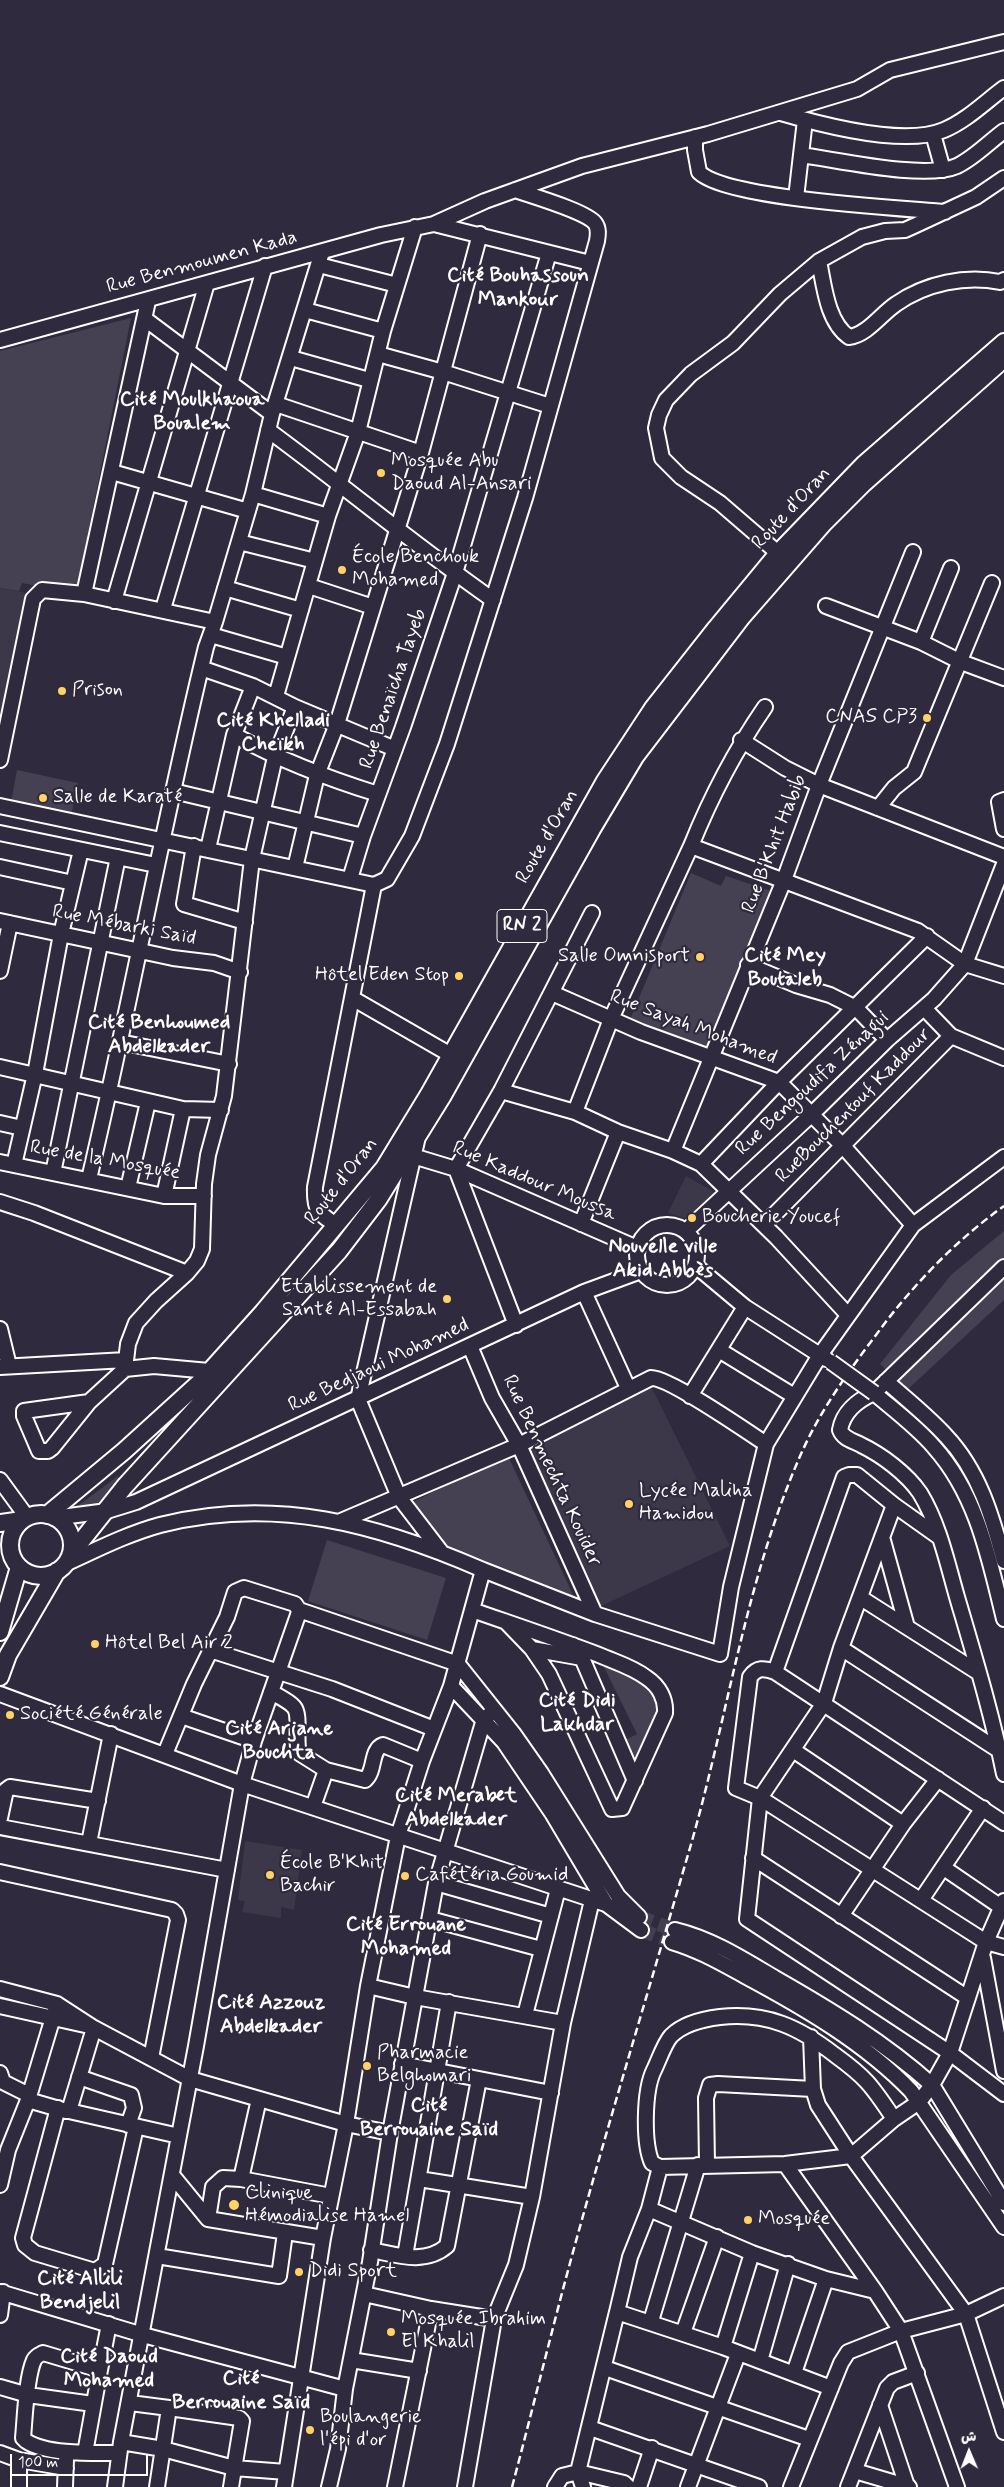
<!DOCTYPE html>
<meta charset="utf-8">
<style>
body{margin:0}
#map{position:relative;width:1004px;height:2487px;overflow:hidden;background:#2f2a3d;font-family:Mynerve,"Playpen Sans Arabic",sans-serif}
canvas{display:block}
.north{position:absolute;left:944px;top:2427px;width:50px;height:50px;-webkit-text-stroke:4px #2f2a3d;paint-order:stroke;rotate:359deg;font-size:14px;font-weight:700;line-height:20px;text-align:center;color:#fff}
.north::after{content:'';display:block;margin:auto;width:18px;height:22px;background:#fff;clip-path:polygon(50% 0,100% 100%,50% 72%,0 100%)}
.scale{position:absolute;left:10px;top:2454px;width:138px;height:22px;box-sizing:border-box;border:2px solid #fff;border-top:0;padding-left:6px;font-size:15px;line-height:18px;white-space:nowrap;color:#fff;-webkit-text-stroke:4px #2f2a3d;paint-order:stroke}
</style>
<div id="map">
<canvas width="1004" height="2487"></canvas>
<div class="north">ش</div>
<div class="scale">100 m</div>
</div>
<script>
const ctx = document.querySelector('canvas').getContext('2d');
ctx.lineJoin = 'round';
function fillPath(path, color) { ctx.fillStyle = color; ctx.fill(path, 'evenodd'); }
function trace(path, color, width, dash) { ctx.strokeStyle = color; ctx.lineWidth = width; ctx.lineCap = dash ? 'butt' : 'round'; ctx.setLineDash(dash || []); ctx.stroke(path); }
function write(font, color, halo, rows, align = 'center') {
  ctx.font = font + ' Mynerve,sans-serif'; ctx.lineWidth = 4.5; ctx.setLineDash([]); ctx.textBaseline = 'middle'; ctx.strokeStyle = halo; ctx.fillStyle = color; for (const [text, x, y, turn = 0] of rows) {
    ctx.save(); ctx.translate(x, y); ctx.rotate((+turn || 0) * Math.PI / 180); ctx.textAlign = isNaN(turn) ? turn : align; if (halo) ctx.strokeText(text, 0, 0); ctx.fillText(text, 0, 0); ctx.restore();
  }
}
const built = new Path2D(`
 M 0,588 L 27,593 L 0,730 Z
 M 686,1176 L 716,1193 L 694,1221 L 668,1213 Z
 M 651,1386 L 730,1546 L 601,1606 L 528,1461 L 528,1450 L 532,1442 Z
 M 245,1841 L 302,1850 L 294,1910 L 281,1907 L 281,1918 L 242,1912 L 245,1901 L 238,1900 Z`);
const green = new Path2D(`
 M 131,318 L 76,593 L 22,583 L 19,591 L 0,588 L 0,351 Z
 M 17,770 L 78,783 L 69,825 L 9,813 Z
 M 691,873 L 721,886 L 726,876 L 771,891 L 706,1053 L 629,1022 Z
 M 1004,1231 L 1004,1300 L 907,1390 L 880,1364 L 951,1275 Z
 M 508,1456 L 575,1599 L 444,1549 L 413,1502 Z
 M 118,1476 L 123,1484 L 102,1507 L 75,1508 Z
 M 93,1518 L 73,1540 L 66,1526 L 59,1520 Z
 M 327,1540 L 446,1578 L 427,1640 L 308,1601 Z
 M 603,1665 C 627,1671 648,1685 660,1708 L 637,1777 L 622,1742 L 637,1734 Z`);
const minorTunnel = new Path2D(`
 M 639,1917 L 675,1930
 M 641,1930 L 672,1942`);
const minor = new Path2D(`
 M 781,113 C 822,125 904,147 944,130 C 966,121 985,102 1004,88
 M 933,134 L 943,170
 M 695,137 L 695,150 L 699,172 C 725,199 900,208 945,212
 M 801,155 C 839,160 925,180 957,166 C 974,158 989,142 1004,131
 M 796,198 L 805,120
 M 434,224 L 590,263
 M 819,261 C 824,285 827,322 849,337 C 867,335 881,314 896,304 C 926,283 966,275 1000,282 L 1004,280
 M 319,265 L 397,285
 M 305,310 L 383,331
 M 145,319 L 272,414
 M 0,340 L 381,235 L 434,224 L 485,201 L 582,166 L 708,134 L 857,89 L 890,70 L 1004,42
 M 378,354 L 443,372 L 550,406
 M 291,358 L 369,380
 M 276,404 L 421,453
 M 268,430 C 344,486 416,546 493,600
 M 112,472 L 248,511
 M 253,494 L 328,516
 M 239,542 L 315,561
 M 778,553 L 720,503 L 681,477 L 662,458 L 656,428 L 659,415 L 666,400 L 691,374 L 733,343 L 780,294 L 819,261 L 862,237 L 885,231 L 905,230 L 916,225 L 976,197 L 1004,178
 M 309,586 L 373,607
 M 225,588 L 301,610
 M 84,594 L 148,301
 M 114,601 L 207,283
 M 826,606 L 921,642 L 961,662 L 1004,678
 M 163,609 L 265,266
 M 215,622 L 253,494 L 272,414 L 322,252
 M 211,635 L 287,657
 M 921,642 L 951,568
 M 201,668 L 253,686 L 295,707 L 395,749
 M 276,696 L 328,516 L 358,432 L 383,331 L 415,227
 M 765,707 C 734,752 712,794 691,846 L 918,931 L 965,964 L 1004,976
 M 234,735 C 282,761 326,778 378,794
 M 741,740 L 785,768 L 819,785 L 1004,857
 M 0,760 L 33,599 L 42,590 L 84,594 L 215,622 L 206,647 C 163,823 131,1002 89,1179
 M 173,791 L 363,836
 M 1004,800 L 999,802 L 1004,829
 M 0,806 L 374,885 L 387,879 L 412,836 L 447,744 L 525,498 L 597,241 C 598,235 599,228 595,223 C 585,211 532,196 515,190
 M 878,808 L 894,788 L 914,772 L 992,583
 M 0,833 L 156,865
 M 194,846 L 184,904 L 245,922
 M 208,849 L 234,735 L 253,686
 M 0,867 L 73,883
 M 295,868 L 317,775 L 337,724 L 421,453 L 480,234
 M 350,879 L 363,836 L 403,727 L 455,573 L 549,253
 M 0,921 L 173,958 L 214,963 L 240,972
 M 748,965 L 796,985 L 830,995 L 856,1008 L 887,1040
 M 0,971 L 10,923
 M 552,993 L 641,1032 L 779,1082 L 843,1146 L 913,1225
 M 352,998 L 451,1055
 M 924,1008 L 951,1036 L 1004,1058
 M 120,1042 L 229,1064
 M 0,1067 L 183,1109 L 221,1110
 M 501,1091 L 575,1112 L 618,1132 L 673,1151 L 701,1164 L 776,1237 L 848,1315
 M 575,1112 L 611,1019 L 691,846
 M 0,1123 L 22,1128
 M 417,1141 L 358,1399 L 399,1497 L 442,1553
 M 673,1151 L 784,880 L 819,785 L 913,552
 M 413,1156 L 456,1169 L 637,1248
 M 0,1162 L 164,1196 L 204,1196
 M 701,1164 L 779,1082 L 927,936
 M 14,1165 L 35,1074 L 61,934 L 81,850
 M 53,1173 L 118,857
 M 128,1188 L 148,1102
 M 164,1196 L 183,1109
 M 0,1202 L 34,1213 L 187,1273
 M 581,1224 L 618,1132
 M637 1255a30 30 0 1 1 60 0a30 30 0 1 1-60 0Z
 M 336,1225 C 318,1213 314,1210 315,1187 L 374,885
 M 764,1225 L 951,1036
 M 686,1231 L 812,1114 L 887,1040 L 934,999 L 965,964 L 1004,864
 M 696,1266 L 745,1307 L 826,1359
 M 1004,1267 L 874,1393 C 858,1400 843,1412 840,1430 C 843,1439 854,1441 861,1445 C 882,1455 907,1474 920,1493 C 939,1524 947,1562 957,1597 C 974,1655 992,1714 1004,1774
 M 584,1292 L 628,1388
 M 516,1325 L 456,1169 L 501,1091 L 592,913
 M 0,1329 L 9,1366
 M 470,1346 L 492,1398 L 519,1445 L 595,1614
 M 719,1350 L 794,1396
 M 0,1367 L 126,1360
 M 209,1371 L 154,1366 L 125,1369 L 128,1344 L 136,1323 L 156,1301 L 187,1273 L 197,1261 L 202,1249 L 204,1184 L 208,1155 L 224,1096 L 252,859 L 275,757 L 295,707
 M 886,1381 C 906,1399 928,1416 946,1436 C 979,1471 992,1516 1004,1561
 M 874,1393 C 894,1410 917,1427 934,1447 C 977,1495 989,1558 1004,1619
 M 690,1396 L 745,1307
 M 89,1402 L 52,1448 L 48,1451 L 39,1451 L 24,1416 L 24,1411 Z
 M 89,1402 L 125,1369
 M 0,1480 L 27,1517
 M 894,1505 L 841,1648 L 824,1703 L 760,1798 L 747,1919 L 950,2053 L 1004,2094
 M 54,1518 L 107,1511 L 136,1502 L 584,1292 L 641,1271
 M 341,1521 L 519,1445 L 651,1378 C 668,1377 748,1432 766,1444
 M 882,1537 L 907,1627
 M 65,1564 C 96,1550 127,1534 160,1525 C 275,1496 377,1524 483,1570 L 451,1686 L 422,1761 L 398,1836 L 368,1986 L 346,2124 L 323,2238 L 284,2487
 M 483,1570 L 595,1614 L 720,1654 L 731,1587 L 766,1444 L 820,1355 L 913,1225 L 1004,1157
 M 861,1598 L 979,1673
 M 299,1610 L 458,1664 L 513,1733 L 541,1773 L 618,1896 L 639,1917
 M 472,1610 C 515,1625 557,1639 599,1655 C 615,1662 633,1667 647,1678 C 659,1686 666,1699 665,1713 L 622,1808 L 612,1809 L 549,1674 L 532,1649 L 506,1622
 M 573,1645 L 582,1658 L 635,1781
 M 841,1648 L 1000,1751
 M 532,1649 L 582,1658
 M 210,1650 L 332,1689 L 434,1729
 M 775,1672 L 844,1477 L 849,1475 L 857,1475 L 894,1505 L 939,1537
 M 451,1686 L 504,1742 L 552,1813 L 606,1904 L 641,1930
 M 271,1692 C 278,1696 289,1701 294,1707 C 301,1715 295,1741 299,1753 L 326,1770 L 365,1780 C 376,1771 370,1750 383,1745 L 422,1761
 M 0,1694 L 242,1784 L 606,1904
 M 181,1716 L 254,1741
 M 793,1750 L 903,1824
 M 313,1807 L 326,1770
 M 0,1818 L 6,1790 L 10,1787 L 98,1801
 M 1004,1823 L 775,1672 C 764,1668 757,1667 750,1677 L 736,1788 L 760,1798 L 986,1942 L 1004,1947
 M 0,1827 L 227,1870
 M 89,1843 L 111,1734
 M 753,1858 L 968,1998
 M 944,1868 L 1001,1907
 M 0,1872 L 172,1910 L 176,1914 L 178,1920 L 151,2058
 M 436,1883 L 551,1916
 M 921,1900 L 983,1808
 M 1004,1901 L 986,1942 L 950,2053 L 932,2085 L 919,2102 L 894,2119 L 851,2156 L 966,2314 L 1004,2432
 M 841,1916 L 903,1824 L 938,1779
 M 430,1919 L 541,1949
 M 675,1930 C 712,1939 743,1959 775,1978 C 831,2010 884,2042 932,2085 L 1004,2203
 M 672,1942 C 699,1950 721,1963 745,1976 C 803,2007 865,2043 911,2091 L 1004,2227
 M 983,1958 L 1004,2071
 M 368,1986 L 415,1997 L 563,2023
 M 0,1989 L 57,2004 L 94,2028 L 190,2079 L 346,2124 L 390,2133
 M 57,2004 L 28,2100 L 66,2111
 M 0,2006 L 85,2025
 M 525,2015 L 558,1889
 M 94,2028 L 69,2111 L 179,2136
 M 811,2037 L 813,2089
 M 402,2064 L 551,2093
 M 0,2073 L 3,2082 L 29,2095
 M 79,2077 L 131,2095 L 134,2108 L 128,2125
 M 259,2099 L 241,2179 L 331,2196
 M 58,2108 L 23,2238 L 25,2245 L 35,2253 L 95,2271 L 105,2264 L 136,2127
 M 785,2164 L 875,2291 L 901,2331 L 957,2487
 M 707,2165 L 706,2098 L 710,2085 L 718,2084 L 813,2089 L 818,2105 L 851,2156 L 785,2164 L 660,2167 L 652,2163 C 643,2143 644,2090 654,2070 C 659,2060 664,2044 671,2036 C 684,2023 703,2019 720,2017 C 767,2012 799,2027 835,2055 C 846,2063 858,2072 867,2082 C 877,2093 886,2107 894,2119
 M 172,2175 L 208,2219 L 323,2238
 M 419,2179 L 532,2197
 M 0,2185 L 8,2150 L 28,2100
 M 649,2209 L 752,2253 L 826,2279 L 875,2291
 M 208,2219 L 213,2187 L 223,2178 L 241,2179
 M 371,2250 C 397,2255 425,2265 447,2246 L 479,2079
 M 157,2256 L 279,2276 L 285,2233
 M 405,2256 L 449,2002
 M 0,2292 L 143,2335 L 345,2389
 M 364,2294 L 431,2309 L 494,2319
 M 617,2312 L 630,2257 L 649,2209 L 660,2167
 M 0,2315 L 3,2292
 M 651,2321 L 698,2165
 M 683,2333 L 717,2237
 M 723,2347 L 752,2253
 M 351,2360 L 419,2371
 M 760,2361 L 788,2264
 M 605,2368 L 809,2439
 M 100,2370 L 109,2324
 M 794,2373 L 826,2279
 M 0,2387 L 28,2395 L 93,2404
 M 130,2403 L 169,2408
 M 880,2405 L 907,2486
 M 590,2428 L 759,2487
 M 121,2442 L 163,2449 L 234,2468 L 286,2472
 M 0,2453 L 19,2460 L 66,2468
 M 85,2453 L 100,2370 L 43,2353 C 39,2355 36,2356 34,2360 C 26,2378 25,2417 23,2438 L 26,2441 C 47,2455 94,2453 119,2453
 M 855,2471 L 909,2487
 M 19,2487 L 19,2460
 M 65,2487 L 66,2460
 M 115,2487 L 121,2442 L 196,2046 L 242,1784 L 254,1741 L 298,1615 L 299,1610 L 295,1604 L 244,1588 L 235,1592 L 227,1617 L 194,1684 L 165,1754
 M 157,2487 L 169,2408 L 239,2418 L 242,2421 L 231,2487
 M 329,2487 L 338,2449 L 345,2389 L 370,2262 L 390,2133 L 436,1883 L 484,1719 L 494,1711
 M 395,2487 L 431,2309
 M 465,2487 L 494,2319 L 516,2265 L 532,2197 L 563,2023 L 592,1900
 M 555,2487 L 562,2476 L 578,2472 L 624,2483 L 628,2487
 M 583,2487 L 578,2472 L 617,2312 L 723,2347 L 831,2388
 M 639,2487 L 652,2448
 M 688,2487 L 738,2354
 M 791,2487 L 841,2363 L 848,2352 L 901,2331 L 966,2314 L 1004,2296
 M 848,2487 L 887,2388 L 893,2382 L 917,2373`);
const major = new Path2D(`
 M10 1545a31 31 0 1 1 62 0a31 31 0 1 1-62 0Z
 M 47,1515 L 124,1451 L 200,1382 L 263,1312 L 384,1168 L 429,1094 L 605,781 L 653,708 L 716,628 L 778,553 L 864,464 L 1004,342
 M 0,1523 L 22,1520
 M 71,1554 L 125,1486 L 339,1251 L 378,1200 L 442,1097 L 592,829 L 635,757 L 742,617 L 824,523 L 863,484 L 1004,359
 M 0,1632 L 19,1567
 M 0,1677 L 8,1655 L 57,1571`);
const rail = new Path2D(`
 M 512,2487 C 532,2412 550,2337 570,2263 C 607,2127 648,1993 687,1858 C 727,1724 744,1583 801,1454 C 820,1411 848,1372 876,1335 C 911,1287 955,1241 1004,1206`);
const minorBridge = new Path2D(`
 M 831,1362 L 874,1393`);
const markers = [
 [381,473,5,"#ffd166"],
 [342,570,5,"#ffd166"],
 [62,691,5,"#ffd166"],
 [927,718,5,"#ffd166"],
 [43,798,5,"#ffd166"],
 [700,957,5,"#ffd166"],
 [459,976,5,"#ffd166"],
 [692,1218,5,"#ffd166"],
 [447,1299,5,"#ffd166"],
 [629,1504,5,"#ffd166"],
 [95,1644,5,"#ffd166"],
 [10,1715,5,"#ffd166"],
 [270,1875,5,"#ffd166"],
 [405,1876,5,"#ffd166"],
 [367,2066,5,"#ffd166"],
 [234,2205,6,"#ffd166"],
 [748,2220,5,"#ffd166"],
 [299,2272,5,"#ffd166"],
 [391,2332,5,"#ffd166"],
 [310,2430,5,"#ffd166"]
];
const shields = [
 [522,926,50]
];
const shieldNames = [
 ["RN 2",522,926]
];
const streetNames = [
 ["Rue Benmoumen Kada",202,263,-15],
 ["Route d'Oran",792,509,-47],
 ["Rue Benaïcha Tayeb",394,689,-71],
 ["Route d'Oran",548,837,-60],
 ["Rue B'Khit Habib",775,844,-69],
 ["Rue Mébarki Saïd",124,926,11],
 ["Rue Sayah Mohamed",693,1028,21],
 ["Rue Bengoudifa Zénagui",813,1084,-43],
 ["RueBouchentouf Kaddour",854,1106,-45],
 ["Rue de la Mosquée",105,1161,10],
 ["Route d'Oran",342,1182,-52],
 ["Rue Kaddour Moussa",534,1182,23],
 ["Rue Bedjaoui Mohamed",379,1366,-25],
 ["Rue Benmechta Kouider",551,1471,65]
];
const poiNames = [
 ["Mosquée Abu",391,462],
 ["Daoud Al-Ansari",391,485],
 ["École Benchouk",352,558],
 ["Mohamed",352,581],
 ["Prison",72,691],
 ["CNAS CP3",917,718,"right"],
 ["Salle de Karaté",53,798],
 ["Salle Omnisport",690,957,"right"],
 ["Hôtel Eden Stop",449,976,"right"],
 ["Boucherie Youcef",702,1218],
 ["Etablissement de",437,1288,"right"],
 ["Santé Al-Essabah",437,1311,"right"],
 ["Lycée Maliha",639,1492],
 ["Hamidou",639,1515],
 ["Hôtel Bel Air 2",105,1644],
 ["Société Générale",20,1715],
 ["École B'Khit",280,1864],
 ["Bachir",280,1887],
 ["Cafétéria Goumid",415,1876],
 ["Pharmacie",377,2054],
 ["Belghomari",377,2077],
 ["Clinique",245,2194],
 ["Hémodialise Hamel",245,2217],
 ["Mosquée",758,2220],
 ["Didi Sport",309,2272],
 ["Mosquée Ibrahim",401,2320],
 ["El Khalil",401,2343],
 ["Boulangerie",320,2418],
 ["l'épi d'or",320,2441]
];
const neighbourhoodNames = [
 ["Cité Bouhassoun",518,277],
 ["Mankour",518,301],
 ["Cité Moulkhaoua",192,401],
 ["Boualem",192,425],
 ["Cité Khelladi",273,722],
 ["Cheïkh",273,746],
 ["Cité Mey",785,957],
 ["Boutaleb",785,981],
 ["Cité Benhoumed",159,1024],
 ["Abdelkader",159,1048],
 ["Nouvelle ville",663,1248],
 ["Akid Abbès",663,1272],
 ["Cité Didi",577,1702],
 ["Lakhdar",577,1726],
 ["Cité Arjane",279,1730],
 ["Bouchta",279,1754],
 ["Cité Merabet",456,1797],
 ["Abdelkader",456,1821],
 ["Cité Errouane",406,1926],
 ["Mohamed",406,1950],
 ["Cité Azzouz",271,2004],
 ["Abdelkader",271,2028],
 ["Cité",429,2107],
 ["Berrouaine Saïd",429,2131],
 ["Cité Allili",80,2280],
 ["Bendjelil",80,2304],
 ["Cité Daoud",109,2358],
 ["Mohamed",109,2382],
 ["Cité",241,2380],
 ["Berrouaine Saïd",241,2404]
];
fillPath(built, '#3c3749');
fillPath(green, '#464152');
trace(minorTunnel, '#443f50', 14, [14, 7]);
trace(minor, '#fff', 18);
trace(major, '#fff', 20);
trace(minor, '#2f2a3d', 14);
trace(major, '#2f2a3d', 16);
trace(rail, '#fff', 2.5, [8, 4]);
trace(minorBridge, '#fff', 18, []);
trace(minorBridge, '#2f2a3d', 14);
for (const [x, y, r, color] of markers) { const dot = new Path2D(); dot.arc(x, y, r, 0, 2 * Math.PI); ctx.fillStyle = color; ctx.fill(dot); trace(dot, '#2f2a3d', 2); }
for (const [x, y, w] of shields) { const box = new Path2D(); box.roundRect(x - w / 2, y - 16.5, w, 33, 4); ctx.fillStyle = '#2f2a3d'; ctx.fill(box); trace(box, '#fff', 1); }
write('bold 19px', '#fff', null, shieldNames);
write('20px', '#fff', '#2f2a3d', streetNames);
write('20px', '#fff', '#2f2a3d', poiNames, 'left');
write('bold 21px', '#fff', '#2f2a3d', neighbourhoodNames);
</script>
